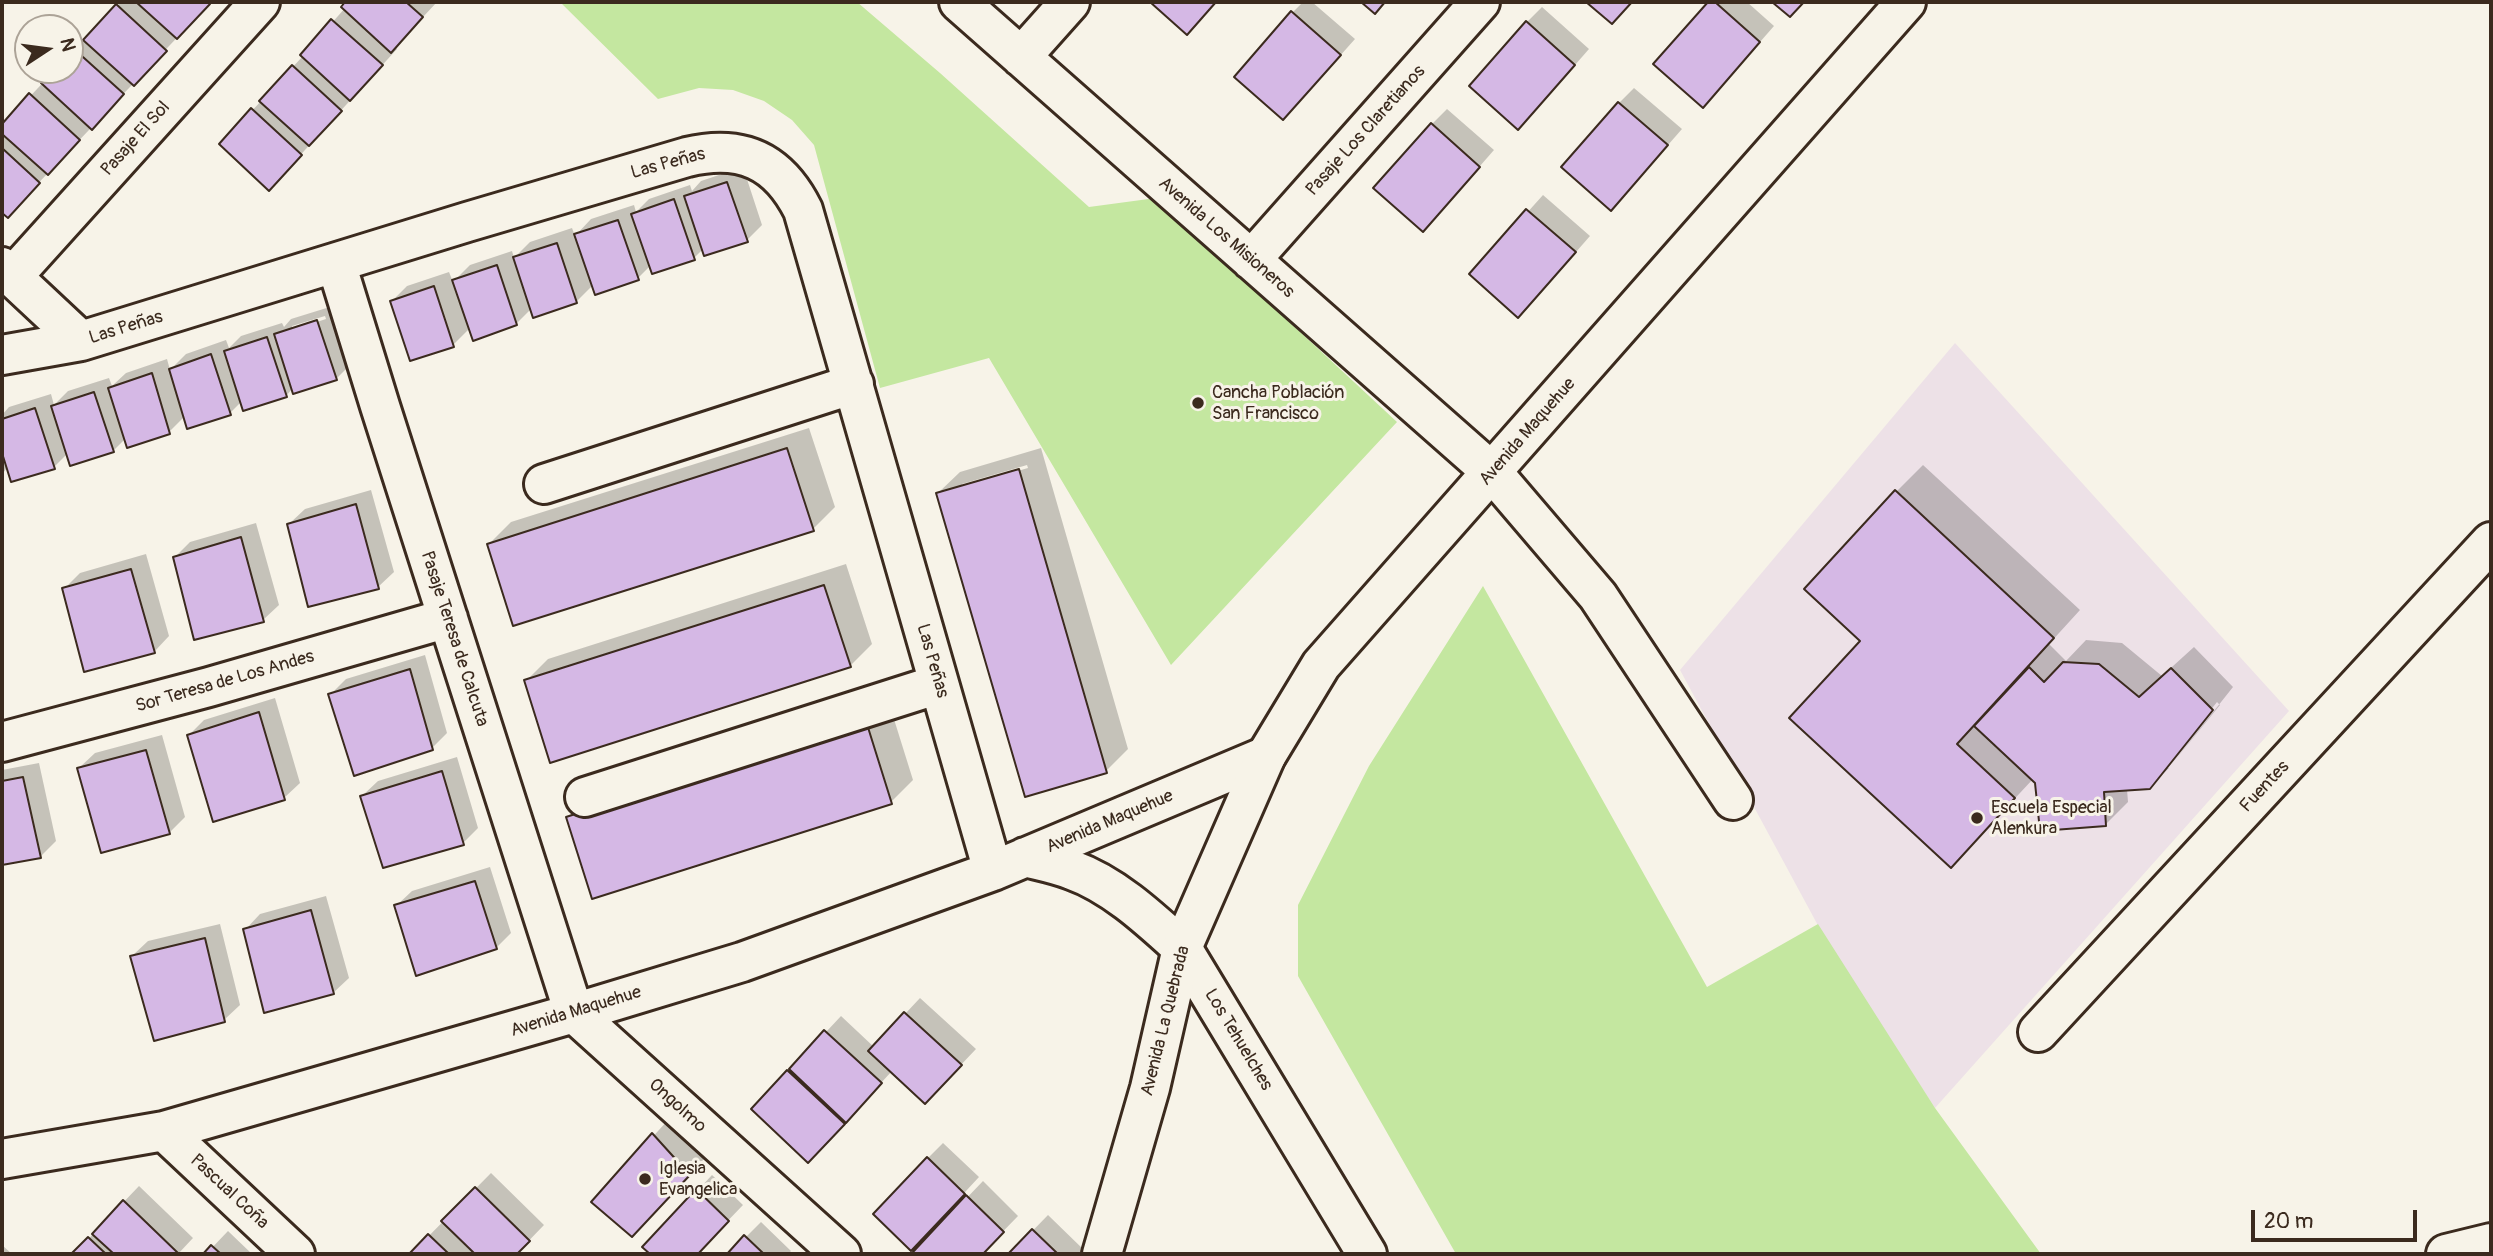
<!DOCTYPE html>
<meta charset="utf-8">
<style>
body{margin:0}
#map{position:relative;width:2493px;height:1256px;overflow:hidden;background:#f7f3e8;font-family:Pangolin,sans-serif}
canvas{display:block}
.frame{position:absolute;inset:0;border:4px solid #3b2a1e;pointer-events:none}
.north{position:absolute;left:14px;top:14px;width:70px;height:70px;box-sizing:border-box;background:#f7f3e8;border:2px solid #aca397;border-radius:50%;rotate:77deg;font-size:19px;font-weight:700;line-height:28px;text-align:center;color:#3b2a1e}
.north::after{content:'';display:block;margin:auto;width:24px;height:32px;background:#3b2a1e;clip-path:polygon(50% 0,100% 100%,50% 72%,0 100%)}
.scale{position:absolute;left:2251px;top:1210px;width:166px;height:32px;box-sizing:border-box;border:4px solid #3b2a1e;border-top:0;padding-left:9px;font-size:21px;line-height:24px;white-space:nowrap;color:#3b2a1e;-webkit-text-stroke:5px #f7f3e8;paint-order:stroke}
</style>
<div id="map">
<canvas width="2493" height="1256"></canvas>
<div class="frame"></div>
<div class="north">N</div>
<div class="scale">20 m</div>
</div>
<script>
const ctx = document.querySelector('canvas').getContext('2d');
ctx.lineJoin = 'round';
function fillPath(path, color) { ctx.fillStyle = color; ctx.fill(path, 'evenodd'); }
function trace(path, color, width, dash) { ctx.strokeStyle = color; ctx.lineWidth = width; ctx.lineCap = dash ? 'butt' : 'round'; ctx.setLineDash(dash || []); ctx.stroke(path); }
function write(font, color, halo, rows, align = 'center') {
  ctx.font = font + ' Pangolin,sans-serif'; ctx.lineWidth = 6; ctx.setLineDash([]); ctx.textBaseline = 'middle'; ctx.strokeStyle = halo; ctx.fillStyle = color; for (const [text, x, y, turn = 0] of rows) {
    ctx.save(); ctx.translate(x, y); ctx.rotate((+turn || 0) * Math.PI / 180); ctx.textAlign = isNaN(turn) ? turn : align; if (halo) ctx.strokeText(text, 0, 0); ctx.fillText(text, 0, 0); ctx.restore();
  }
}
const built = new Path2D(`
 M 1955,343 L 2289,711 L 1935,1108 L 1828,944 L 1680,670 Z`);
const green = new Path2D(`
 M 560,2 L 857,2 L 940,73 L 1089,207 L 1156,198 L 1397,422 L 1171,665 L 989,358 L 880,388 L 814,145 L 792,120 L 764,101 L 733,90 L 699,88 L 658,99 Z
 M 1483,586 L 1707,987 L 1818,924 L 1935,1108 L 2041,1254 L 1456,1254 L 1298,976 L 1298,905 L 1369,766 Z`);
const shadow = new Path2D(`
 M 121,2 L 211,2 L 7,216 L 2,211 L 2,126 L 55,70 L 70,70 L 70,53 Z
 M 348,2 L 437,2 L 395,47 L 397,49 L 284,173 L 221,144 L 303,56 L 345,8 L 343,6 Z
 M 1303,2 L 1312,2 L 1355,39 L 1298,103 L 1292,13 Z
 M 1710,2 L 1747,2 L 1774,26 L 1718,90 L 1655,64 Z
 M 1542,7 L 1589,49 L 1533,113 L 1527,22 Z
 M 1634,88 L 1682,129 L 1626,193 L 1619,103 Z
 M 1447,109 L 1494,150 L 1438,214 L 1432,124 Z
 M 743,167 L 762,225 L 747,240 L 703,249 L 694,258 L 651,265 L 638,278 L 593,285 L 577,301 L 535,316 L 532,308 L 516,324 L 470,328 L 453,345 L 392,301 L 407,286 L 449,272 L 453,282 L 470,265 L 512,251 L 514,258 L 530,242 L 572,228 L 575,236 L 591,219 L 634,205 L 636,212 L 649,199 L 690,185 L 692,191 L 701,181 Z
 M 1543,195 L 1590,236 L 1534,300 L 1472,274 Z
 M 333,306 L 351,364 L 336,379 L 293,388 L 286,396 L 242,401 L 230,413 L 185,416 L 169,432 L 126,438 L 113,451 L 68,453 L 54,467 L 8,467 L 2,474 L 2,415 L 9,407 L 51,394 L 54,405 L 68,391 L 109,378 L 112,386 L 126,373 L 167,359 L 170,370 L 186,354 L 226,340 L 229,348 L 241,336 L 282,323 L 284,327 L 291,319 ZM 325,316 L 326,319 L 292,330 L 292,326 Z
 M 809,428 L 835,507 L 813,529 L 489,544 L 511,522 Z
 M 1041,448 L 1128,749 L 1106,771 L 938,493 L 960,472 ZM 1027,465 L 1028,468 L 962,487 L 962,484 Z
 M 1923,465 L 2080,610 L 2049,644 L 2066,661 L 2086,640 L 2122,643 L 2162,676 L 2194,647 L 2233,687 L 2171,765 L 2220,705 L 2217,702 L 2165,768 L 2169,768 L 2149,787 L 2127,789 L 2128,802 L 2106,824 L 2033,779 L 1978,838 L 1863,641 L 1896,492 Z
 M 371,490 L 394,572 L 378,587 L 289,524 L 305,509 Z
 M 256,523 L 279,605 L 263,620 L 175,557 L 190,542 Z
 M 146,554 L 169,636 L 154,652 L 64,589 L 80,573 Z
 M 846,564 L 872,644 L 850,666 L 526,681 L 548,659 Z
 M 425,655 L 447,733 L 432,748 L 330,695 L 346,679 Z
 M 275,698 L 300,783 L 284,798 L 189,735 L 204,720 Z
 M 888,700 L 913,780 L 891,802 L 568,817 L 590,795 Z
 M 162,735 L 185,817 L 170,832 L 102,850 L 79,768 L 95,753 Z
 M 457,757 L 478,828 L 463,843 L 362,796 L 378,781 Z
 M 39,763 L 56,841 L 40,857 L 2,863 L 2,770 Z
 M 490,867 L 511,933 L 496,948 L 396,906 L 412,891 Z
 M 326,896 L 349,978 L 333,993 L 245,930 L 260,914 Z
 M 220,924 L 240,1005 L 224,1020 L 132,956 L 148,941 Z
 M 920,998 L 976,1049 L 940,1087 L 892,1071 L 824,1145 L 754,1109 L 841,1016 L 874,1047 Z
 M 669,1119 L 704,1159 L 648,1219 L 594,1201 Z
 M 943,1143 L 979,1177 L 927,1233 L 928,1158 Z
 M 491,1173 L 544,1225 L 516,1254 L 411,1254 Z
 M 712,1175 L 743,1205 L 696,1254 L 653,1254 L 645,1247 Z
 M 983,1181 L 1018,1216 L 981,1254 L 918,1254 L 915,1252 Z
 M 139,1186 L 193,1238 L 178,1254 L 74,1254 Z
 M 1048,1215 L 1084,1250 L 1080,1254 L 1010,1254 Z
 M 761,1222 L 791,1251 L 788,1254 L 729,1254 Z
 M 228,1231 L 252,1254 L 206,1254 Z
 M 2,1245 L 12,1254 L 2,1254 Z`);
const building = new Path2D(`
 M 136,2 L 207,2 L 210,4 L 177,39 Z
 M 345,2 L 406,2 L 423,17 L 391,53 L 341,7 Z
 M 1150,2 L 1216,2 L 1187,35 Z
 M 1361,2 L 1385,2 L 1375,14 Z
 M 1586,2 L 1632,2 L 1612,24 Z
 M 1708,2 L 1715,2 L 1760,42 L 1703,108 L 1653,64 Z
 M 1772,2 L 1804,2 L 1790,17 Z
 M 116,4 L 167,51 L 134,86 L 83,40 Z
 M 1291,11 L 1341,55 L 1283,120 L 1234,77 Z
 M 331,19 L 383,65 L 350,101 L 300,55 Z
 M 1526,21 L 1575,65 L 1518,130 L 1469,86 Z
 M 73,48 L 124,94 L 92,130 L 41,83 L 53,70 L 70,70 L 70,51 Z
 M 292,65 L 342,111 L 309,146 L 259,101 Z
 M 29,93 L 80,140 L 48,175 L 2,134 L 2,124 Z
 M 1618,102 L 1668,145 L 1611,211 L 1561,167 Z
 M 251,108 L 302,155 L 269,191 L 219,144 Z
 M 1431,123 L 1480,167 L 1423,232 L 1373,188 Z
 M 2,148 L 40,183 L 8,218 L 2,213 Z
 M 727,182 L 748,242 L 704,256 L 684,196 Z
 M 674,199 L 695,260 L 652,274 L 631,214 Z
 M 1526,209 L 1576,252 L 1518,318 L 1469,274 Z
 M 618,220 L 639,280 L 595,295 L 574,234 Z
 M 557,243 L 577,303 L 533,318 L 513,257 Z
 M 497,265 L 517,325 L 473,341 L 452,280 Z
 M 434,286 L 454,347 L 410,361 L 390,301 Z
 M 317,320 L 337,380 L 293,394 L 274,334 Z
 M 267,337 L 287,397 L 243,411 L 224,351 Z
 M 211,354 L 231,415 L 187,429 L 169,369 Z
 M 152,373 L 170,434 L 127,448 L 108,388 Z
 M 94,392 L 114,452 L 70,466 L 51,406 Z
 M 35,408 L 55,469 L 11,482 L 2,453 L 2,419 Z
 M 787,448 L 814,531 L 513,626 L 487,544 Z
 M 1019,469 L 1107,773 L 1025,797 L 936,493 Z
 M 1895,490 L 2054,638 L 1957,744 L 2015,798 L 1951,868 L 1789,718 L 1860,641 L 1804,589 Z
 M 356,504 L 379,589 L 308,607 L 287,524 Z
 M 241,537 L 264,622 L 194,640 L 173,557 Z
 M 131,569 L 155,653 L 84,672 L 62,588 Z
 M 824,585 L 851,667 L 550,763 L 524,680 Z
 M 2063,662 L 2099,664 L 2139,697 L 2171,668 L 2213,710 L 2150,789 L 2104,792 L 2106,826 L 2040,831 L 2035,783 L 1974,726 L 2029,667 L 2044,682 Z
 M 410,669 L 433,750 L 354,776 L 328,694 Z
 M 259,712 L 285,800 L 213,822 L 187,735 Z
 M 866,721 L 892,804 L 592,899 L 566,817 Z
 M 146,750 L 170,834 L 101,853 L 77,768 Z
 M 442,771 L 464,845 L 383,868 L 360,796 Z
 M 23,777 L 41,858 L 2,865 L 2,781 Z
 M 475,881 L 497,949 L 416,976 L 394,905 Z
 M 311,910 L 334,994 L 264,1013 L 243,929 Z
 M 205,938 L 225,1022 L 154,1041 L 130,956 Z
 M 904,1012 L 962,1065 L 925,1104 L 868,1051 Z
 M 824,1030 L 882,1083 L 846,1123 L 789,1069 Z
 M 787,1070 L 845,1124 L 808,1163 L 751,1109 Z
 M 652,1133 L 690,1175 L 632,1237 L 591,1202 Z
 M 927,1157 L 965,1194 L 911,1251 L 873,1214 Z
 M 475,1187 L 530,1241 L 517,1254 L 475,1254 L 441,1221 Z
 M 696,1189 L 729,1221 L 698,1254 L 650,1254 L 642,1247 Z
 M 966,1195 L 1004,1232 L 983,1254 L 915,1254 L 913,1252 Z
 M 123,1200 L 179,1254 L 114,1254 L 92,1234 Z
 M 1032,1229 L 1058,1254 L 1008,1254 Z
 M 428,1234 L 449,1254 L 409,1254 Z
 M 744,1235 L 764,1254 L 727,1254 Z
 M 88,1237 L 106,1254 L 71,1254 Z
 M 211,1245 L 221,1254 L 203,1254 Z`);
const minor = new Path2D(`
 M 959,2 L 1493,473 L 1598,596 L 1733,800
 M 1021,57 L 1070,2
 M 1251,260 L 1480,2
 M 336,263 L 380,406 L 574,1013
 M 2,267 L 81,341
 M 12,277 L 260,2
 M 2,355 L 81,341 L 467,222 L 687,157 C 741,144 778,160 803,210 L 993,871
 M 544,484 L 854,384
 M 2,742 L 209,687 L 448,618
 M 585,797 L 939,684
 M 1025,857 C 1041,861 1057,864 1072,870 C 1114,885 1150,919 1182,948 L 1367,1254
 M 574,1013 L 841,1254
 M 2038,1032 L 2491,542
 M 164,1131 L 295,1254
 M 2,1159 L 164,1131 L 574,1013 L 742,962 L 993,871 L 1266,756`);
const major = new Path2D(`
 M 1102,1254 L 1150,1088 L 1182,948 L 1266,756 L 1321,665 L 1906,2
 M 2446,1254 L 2491,1243`);
const markers = [
 [1198,403,7,"#3b2a1e"],
 [1977,818,7,"#3b2a1e"],
 [645,1179,7,"#3b2a1e"]
];
const streetNames = [
 ["Pasaje Los Claretianos",1366,131,-48],
 ["Pasaje El Sol",136,139,-48],
 ["Las Peñas",668,164,-15],
 ["Avenida Los Misioneros",1226,238,41],
 ["Las Peñas",126,328,-17],
 ["Avenida Maquehue",1528,432,-49],
 ["Pasaje Teresa de Calcuta",454,639,72],
 ["Las Peñas",932,661,74],
 ["Sor Teresa de Los Andes",225,682,-16],
 ["Fuentes",2265,787,-47],
 ["Avenida Maquehue",1110,822,-23],
 ["Avenida Maquehue",576,1012,-17],
 ["Avenida La Quebrada",1166,1021,-76],
 ["Los Tehuelches",1238,1040,59],
 ["Ongolmo",677,1106,42],
 ["Pascual Coña",229,1192,43]
];
const poiNames = [
 ["Cancha Población",1212,393],
 ["San Francisco",1212,414],
 ["Escuela Especial",1991,808],
 ["Alenkura",1991,829],
 ["Iglesia",659,1169],
 ["Evangelica",659,1190]
];
fillPath(built, '#ede1e7');
fillPath(green, '#c4e7a0');
fillPath(shadow, '#0003');
fillPath(building, '#d5b8e5');
trace(building, '#3b2a1e', 2);
trace(minor, '#3b2a1e', 44);
trace(major, '#3b2a1e', 44);
trace(minor, '#f7f3e8', 38);
trace(major, '#f7f3e8', 38);
for (const [x, y, r, color] of markers) { const dot = new Path2D(); dot.arc(x, y, r, 0, 2 * Math.PI); ctx.fillStyle = color; ctx.fill(dot); trace(dot, '#f7f3e8', 2.5); }
write('18px', '#3b2a1e', '#f7f3e8', streetNames);
write('18px', '#3b2a1e', '#f7f3e8', poiNames, 'left');
</script>
